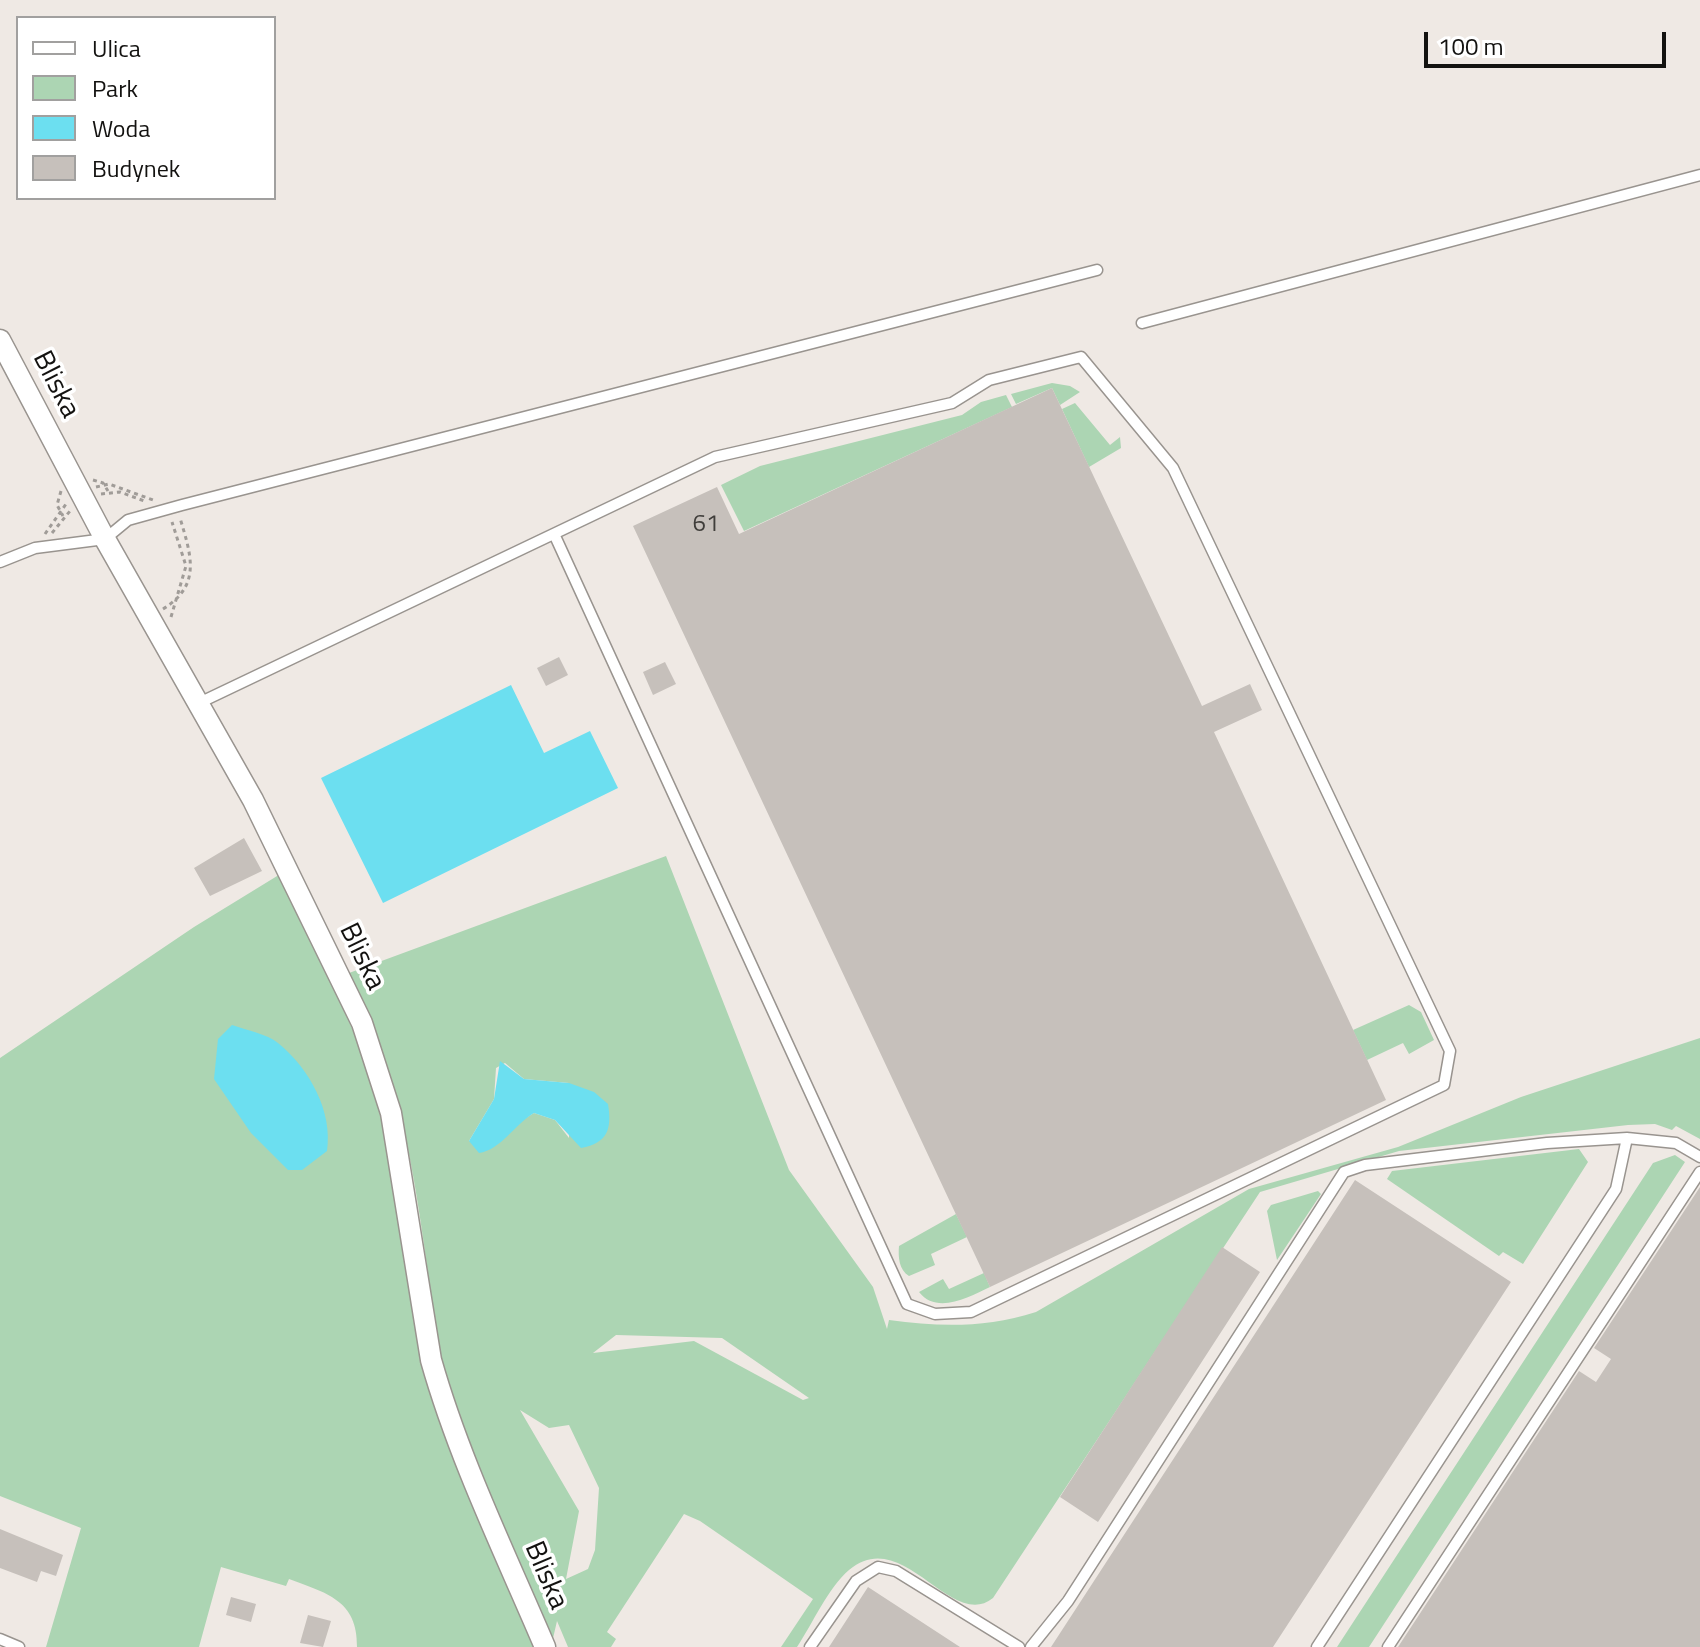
<!DOCTYPE html>
<style>
body{margin:0}
#map{position:relative;width:1700px;height:1647px;overflow:hidden;background:#efe9e4;font-family:"Titillium Web",sans-serif}
canvas{display:block}
.legend{position:absolute;left:16px;top:16px;width:260px;height:184px;box-sizing:border-box;background:#fff;border:2px solid #a1a09f;margin:0;padding:10px 14px;list-style:none;font-size:24px;color:#131210}
.legend li{display:flex;align-items:center;gap:16px;height:40px}
.legend b{width:40px;border:2px solid #a1a09f}
.scale{position:absolute;left:1424px;top:32px;width:242px;height:36px;box-sizing:border-box;border:4px solid #131210;border-top:0;padding-left:10px;font-size:24px;line-height:28px;white-space:nowrap;color:#131210;-webkit-text-stroke:6px #fff;paint-order:stroke}
</style>
<div id="map">
<canvas width="1700" height="1647"></canvas>
<ul class="legend">
<li><b style="height:10px;background:#fff"></b>Ulica</li>
<li><b style="height:22px;background:#acd5b3"></b>Park</li>
<li><b style="height:22px;background:#6cdff0"></b>Woda</li>
<li><b style="height:22px;background:#c6c0bb"></b>Budynek</li>
</ul>
<div class="scale">100 m</div>
</div>
<script>
const ctx = document.querySelector('canvas').getContext('2d');
ctx.lineJoin = 'round';
function fillPath(path, color) { ctx.fillStyle = color; ctx.fill(path, 'evenodd'); }
function trace(path, color, width, dash) { ctx.strokeStyle = color; ctx.lineWidth = width; ctx.lineCap = dash ? 'butt' : 'round'; ctx.setLineDash(dash || []); ctx.stroke(path); }
function write(font, color, halo, rows, align = 'center') {
  ctx.font = font + ' "Titillium Web",sans-serif'; ctx.lineWidth = 7; ctx.setLineDash([]); ctx.textBaseline = 'middle'; ctx.strokeStyle = halo; ctx.fillStyle = color; for (const [text, x, y, turn = 0] of rows) {
    ctx.save(); ctx.translate(x, y); ctx.rotate((+turn || 0) * Math.PI / 180); ctx.textAlign = isNaN(turn) ? turn : align; if (halo) ctx.strokeText(text, 0, 0); ctx.fillText(text, 0, 0); ctx.restore();
  }
}
const green = new Path2D(`
 M 1052,383 L 1070,386 L 1080,392 L 1060,405 L 1052,388 L 1016,404 L 1011,394 Z
 M 1006,395 L 1012,407 L 744,531 L 721,485 L 760,466 L 962,415 L 981,402 Z
 M 1075,403 L 1110,445 L 1120,437 L 1121,448 L 1089,467 L 1062,409 Z
 M 666,856 L 789,1170 L 873,1287 L 887,1329 L 889,1320 C 941,1327 985,1328 1036,1312 L 1249,1189 L 1398,1147 L 1521,1097 L 1700,1038 L 1700,1139 L 1676,1126 L 1672,1130 L 1655,1124 L 1628,1125 L 1399,1151 L 1260,1192 L 993,1598 C 951,1632 903,1524 849,1570 C 828,1588 813,1623 797,1647 L 781,1647 L 813,1599 L 700,1521 L 684,1514 L 607,1632 L 616,1639 L 611,1647 L 568,1647 L 557,1621 L 551,1647 L 357,1647 C 358,1600 326,1593 289,1579 L 286,1586 L 221,1567 L 199,1647 L 46,1647 L 81,1528 L 0,1496 L 0,1058 L 194,927 L 282,873 L 374,1077 L 441,1365 C 421,1234 412,1092 349,973 ZM 505,1063 L 524,1079 L 569,1083 L 569,1138 L 555,1120 L 534,1113 L 519,1122 L 499,1143 L 469,1141 L 494,1099 L 496,1068 ZM 616,1335 L 722,1338 L 809,1398 L 803,1400 L 694,1341 L 593,1353 ZM 520,1410 L 549,1428 L 569,1425 L 599,1488 L 595,1550 L 588,1569 L 566,1579 L 579,1511 Z
 M 1409,1005 L 1421,1012 L 1434,1040 L 1409,1054 L 1403,1043 L 1367,1060 L 1353,1030 Z
 M 1579,1149 L 1588,1162 L 1523,1264 L 1503,1252 L 1499,1256 L 1387,1179 L 1392,1171 Z
 M 1675,1155 L 1685,1162 L 1369,1647 L 1337,1647 L 1653,1163 Z
 M 1318,1191 L 1321,1194 L 1277,1260 L 1267,1211 L 1271,1205 Z
 M 956,1214 L 967,1237 L 931,1254 L 935,1265 L 909,1276 C 899,1270 898,1257 899,1246 Z
 M 984,1273 L 990,1287 C 969,1297 937,1315 919,1292 L 943,1279 L 949,1289 Z`);
const water = new Path2D(`
 M 511,685 L 544,753 L 590,731 L 618,788 L 383,903 L 321,778 Z
 M 232,1025 C 246,1030 267,1034 278,1043 C 310,1069 333,1112 327,1151 L 302,1170 L 288,1170 L 251,1133 L 214,1079 L 218,1039 Z
 M 500,1061 L 524,1079 L 569,1083 L 594,1092 L 608,1104 C 612,1129 608,1143 581,1148 L 555,1120 L 534,1113 C 515,1124 501,1150 479,1153 L 469,1141 L 494,1099 Z`);
const building = new Path2D(`
 M 1052,388 L 1202,706 L 1250,684 L 1262,710 L 1214,732 L 1386,1100 L 990,1287 L 633,526 L 717,487 L 739,534 Z
 M 559,657 L 568,675 L 546,686 L 537,668 Z
 M 665,662 L 676,684 L 653,695 L 643,672 Z
 M 244,838 L 262,871 L 210,896 L 194,868 Z
 M 1355,1180 L 1511,1282 L 1273,1647 L 1051,1647 Z
 M 1700,1187 L 1700,1647 L 1398,1647 L 1579,1371 L 1596,1382 L 1611,1359 L 1594,1348 Z
 M 1222,1247 L 1260,1272 L 1098,1522 L 1060,1497 Z
 M 0,1529 L 63,1555 L 56,1576 L 41,1571 L 37,1582 L 0,1568 Z
 M 868,1587 L 960,1647 L 829,1647 Z
 M 231,1597 L 256,1604 L 251,1622 L 226,1615 Z
 M 308,1615 L 331,1621 L 323,1647 L 300,1643 Z`);
const path = new Path2D(`
 M 93,480 L 103,483 L 108,491
 M 96,487 L 109,484 L 153,500
 M 61,491 L 57,505 L 63,516
 M 101,494 L 120,492 L 147,502
 M 52,533 L 70,511
 M 45,534 L 66,504
 M 163,609 C 202,585 191,555 180,518
 M 171,617 L 186,566 L 172,522`);
const lane = new Path2D(`
 M 1142,323 L 1700,175
 M 0,562 L 35,548 L 105,539 L 128,520 L 182,505 L 1097,270
 M 199,703 L 715,457 L 952,403 L 989,380 L 1081,357 L 1173,468 L 1450,1051 L 1444,1085 L 971,1312 L 935,1314 L 907,1304 L 555,536
 M 0,1639 L 19,1647
 M 810,1647 L 856,1581 L 878,1567 L 896,1571 L 1019,1647
 M 1031,1647 L 1068,1601 L 1344,1172 L 1365,1165 L 1547,1143 L 1627,1138 L 1676,1143 L 1700,1157
 M 1317,1647 L 1616,1189 L 1627,1138
 M 1388,1647 L 1700,1172`);
const street = new Path2D(`
 M 0,340 L 105,539 L 253,800 L 362,1023 L 391,1113 L 431,1360 C 459,1459 505,1553 545,1647`);
const numberNames = [
 ["61",706,525]
];
const streetNames = [
 ["Bliska",55,385,63],
 ["Bliska",361,957,64],
 ["Bliska",545,1576,67]
];
fillPath(green, '#acd5b3');
fillPath(water, '#6cdff0');
fillPath(building, '#c6c0bb');
trace(lane, '#99948f', 13);
trace(street, '#99948f', 23);
trace(path, '#a09c98', 3, [4, 4]);
trace(lane, '#fff', 10);
trace(street, '#fff', 20);
write('24px', '#403e3b', null, numberNames);
write('28px', '#131210', '#fff', streetNames);
</script>
